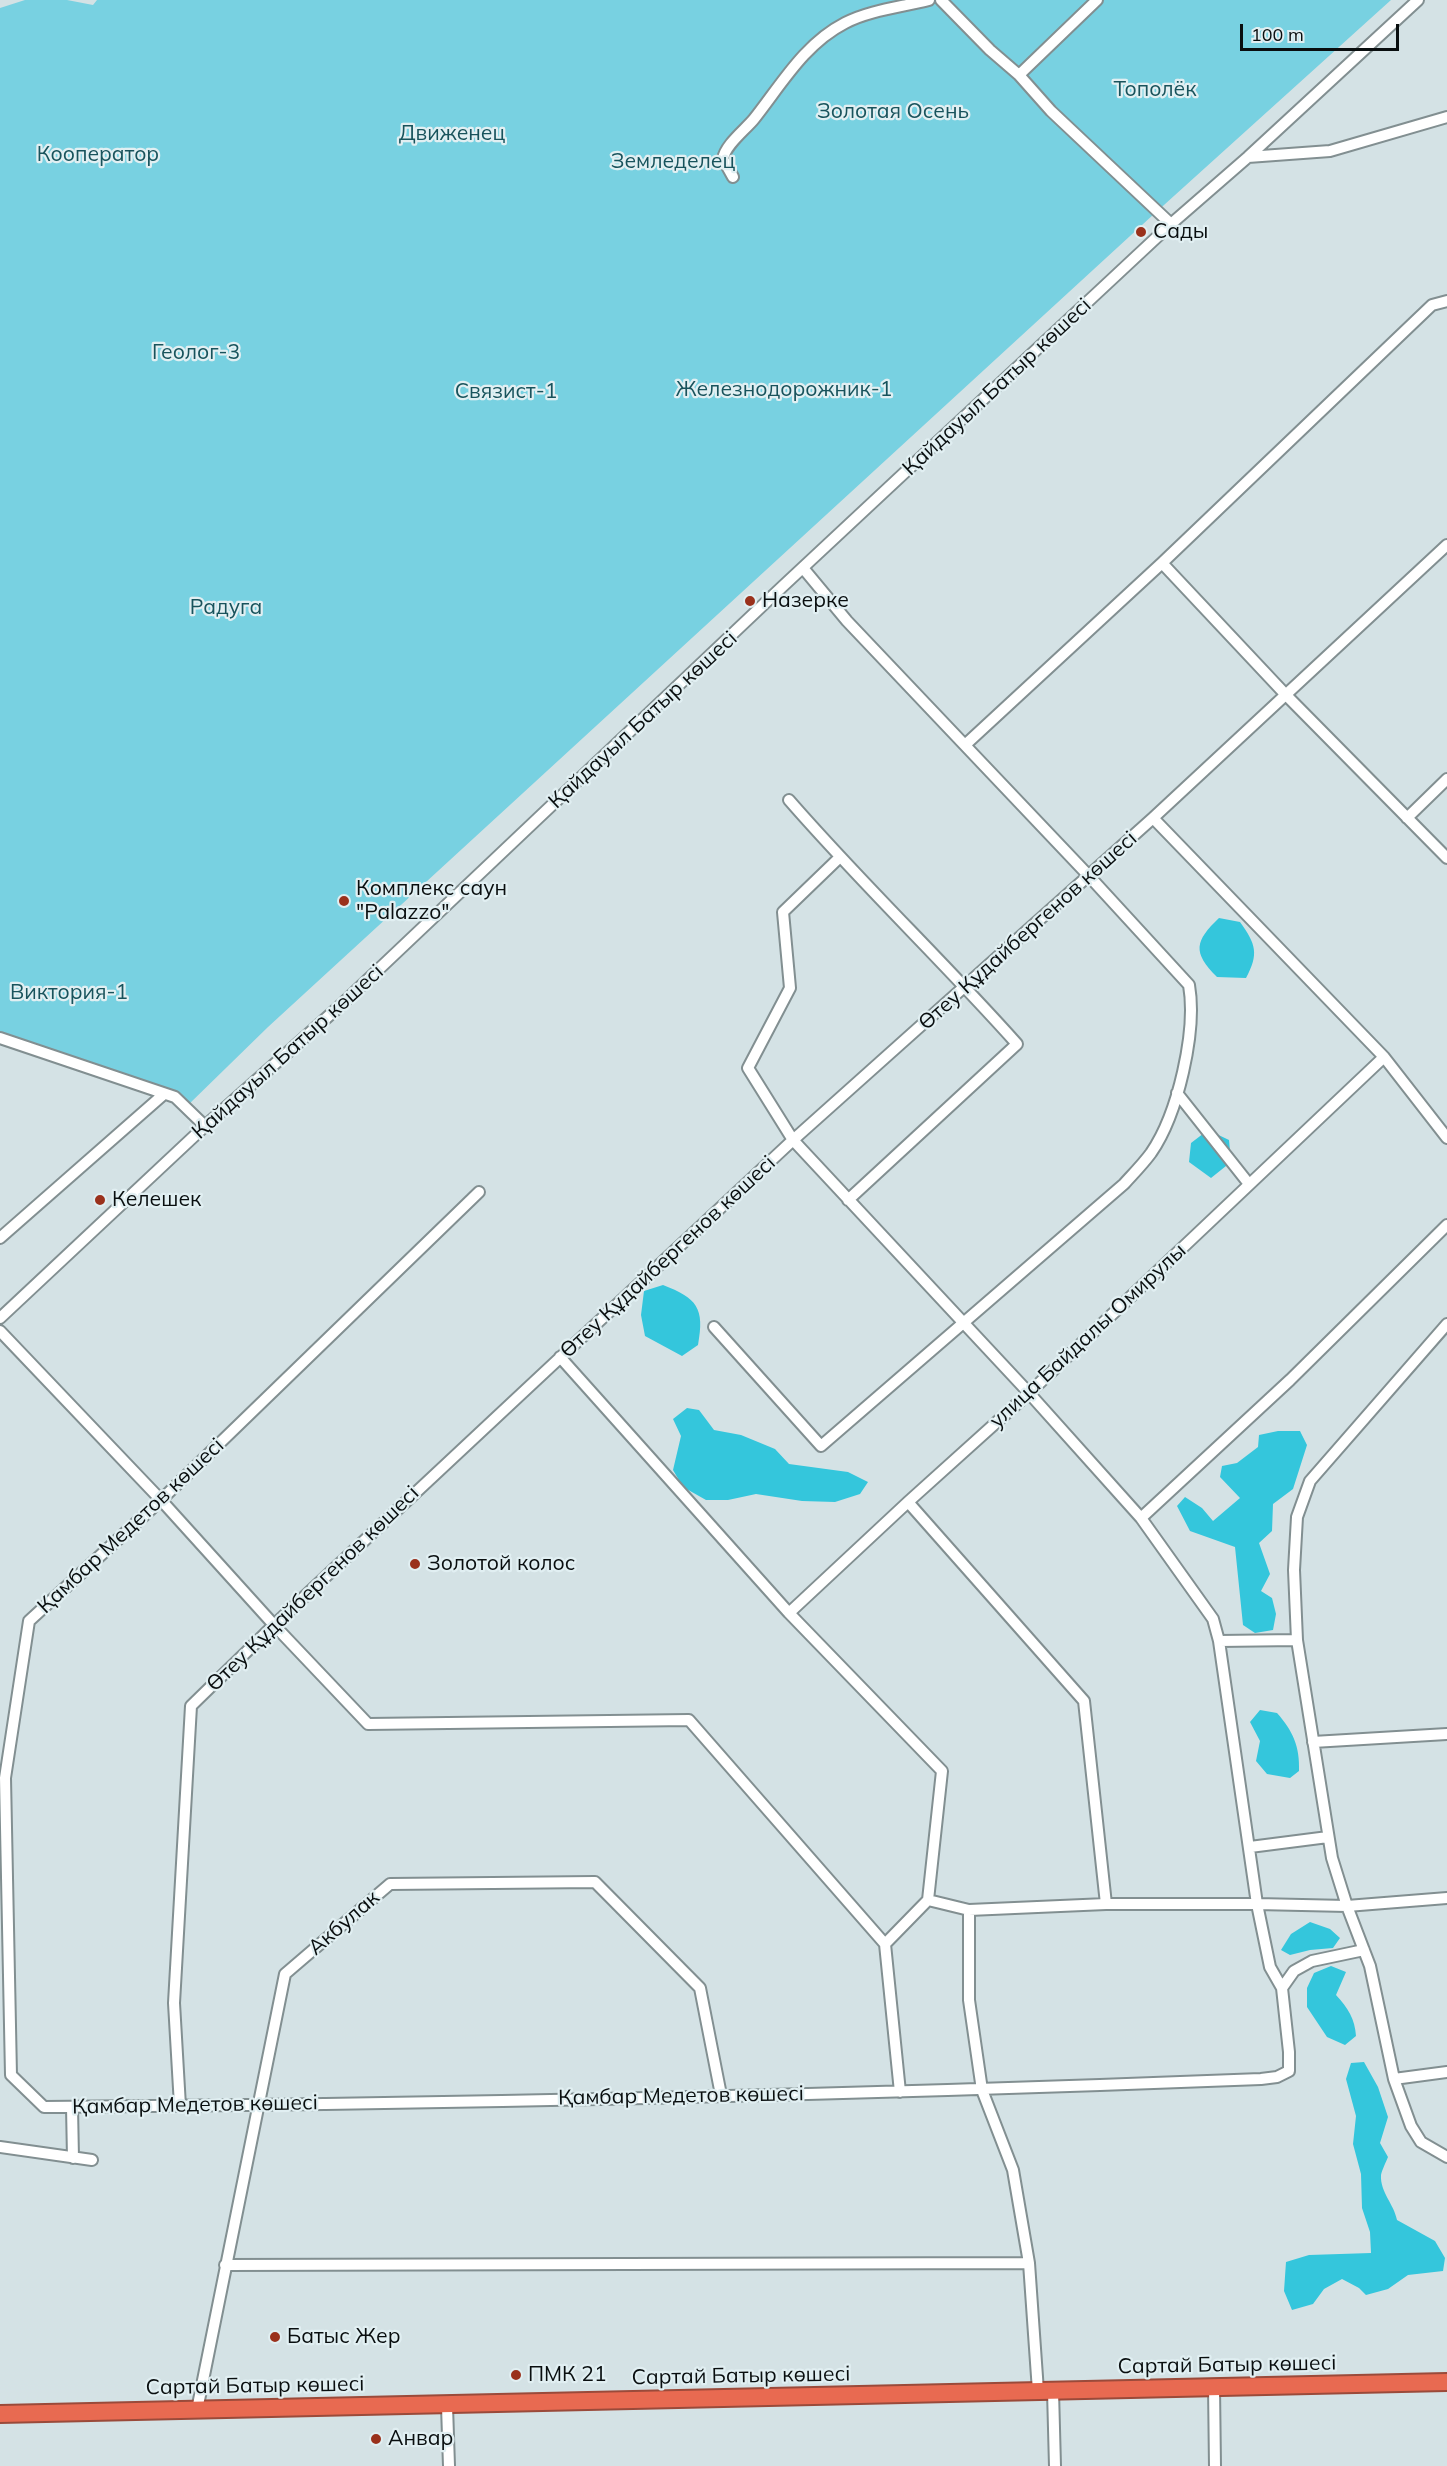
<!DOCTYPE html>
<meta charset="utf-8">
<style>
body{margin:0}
#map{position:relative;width:1447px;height:2466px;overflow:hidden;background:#d4e2e5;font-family:Mulish,sans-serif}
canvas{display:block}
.scale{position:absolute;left:1240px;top:24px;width:159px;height:27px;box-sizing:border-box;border:3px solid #090e0f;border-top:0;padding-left:8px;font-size:18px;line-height:21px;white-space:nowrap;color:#090e0f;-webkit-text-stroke:4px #e1eff2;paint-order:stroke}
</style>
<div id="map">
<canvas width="1447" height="2466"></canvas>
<div class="scale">100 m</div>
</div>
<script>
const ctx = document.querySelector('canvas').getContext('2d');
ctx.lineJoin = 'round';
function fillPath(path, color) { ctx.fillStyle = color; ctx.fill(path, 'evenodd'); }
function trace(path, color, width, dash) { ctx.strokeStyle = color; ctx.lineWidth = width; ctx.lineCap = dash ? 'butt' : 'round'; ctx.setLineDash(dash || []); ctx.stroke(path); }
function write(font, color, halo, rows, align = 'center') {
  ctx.font = font + ' Mulish,sans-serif'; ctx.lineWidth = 4.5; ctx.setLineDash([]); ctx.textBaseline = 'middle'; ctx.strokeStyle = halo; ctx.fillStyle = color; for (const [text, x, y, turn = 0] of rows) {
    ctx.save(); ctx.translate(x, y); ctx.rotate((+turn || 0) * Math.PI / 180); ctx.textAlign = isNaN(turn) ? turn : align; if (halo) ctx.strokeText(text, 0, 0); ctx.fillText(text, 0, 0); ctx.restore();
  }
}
const green = new Path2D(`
 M 25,0 L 67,0 L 93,5 L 97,0 L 1391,0 L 1154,214 L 268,1027 L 186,1107 L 175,1097 L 0,1038 L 0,8 Z`);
const forest = new Path2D(`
 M 1219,918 L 1240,922 C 1256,944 1259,954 1246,978 L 1217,977 C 1192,952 1195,941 1219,918 Z
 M 1208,1130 L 1229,1140 L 1231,1162 L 1211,1178 L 1189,1162 L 1191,1143 Z
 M 663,1285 C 697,1298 705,1308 698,1345 L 682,1356 L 645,1336 L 641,1315 L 644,1291 Z
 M 687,1408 L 699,1410 L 714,1430 L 741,1435 L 775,1449 L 789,1464 L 848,1472 L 868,1482 L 860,1494 L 835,1502 L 802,1501 L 756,1494 L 728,1500 L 706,1500 L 683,1487 L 673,1470 L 681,1436 L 673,1419 Z
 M 1278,1431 L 1300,1431 L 1307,1445 L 1293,1489 L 1273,1504 L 1272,1531 L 1259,1543 L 1270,1574 L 1261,1591 L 1272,1598 L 1276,1614 L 1273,1630 L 1255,1633 L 1243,1625 L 1235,1547 L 1190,1531 L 1177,1506 L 1185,1497 L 1202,1508 L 1213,1521 L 1240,1498 L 1220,1477 L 1222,1466 L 1237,1463 L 1258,1447 L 1259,1435 Z
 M 1260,1710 L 1277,1713 C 1293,1731 1300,1747 1299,1771 L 1290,1778 L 1267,1774 L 1256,1761 L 1260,1741 L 1250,1722 Z
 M 1310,1922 L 1330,1929 L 1340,1938 L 1333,1948 L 1310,1950 L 1290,1955 L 1281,1950 L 1291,1934 Z
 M 1331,1966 L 1346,1972 L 1336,1995 C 1348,2008 1355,2019 1356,2036 L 1345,2045 L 1327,2037 L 1307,2007 L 1307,1988 L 1314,1973 Z
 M 1364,2062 L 1378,2087 L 1388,2117 L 1380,2143 L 1388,2157 C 1386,2162 1382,2170 1381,2175 C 1380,2192 1394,2204 1397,2220 L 1435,2241 L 1445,2258 L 1443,2271 L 1408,2275 L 1388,2289 L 1366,2295 L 1359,2288 L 1342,2279 L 1324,2289 L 1313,2304 L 1292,2310 L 1284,2291 L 1286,2262 L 1309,2255 L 1371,2253 L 1370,2232 L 1362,2208 L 1361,2174 L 1353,2144 L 1356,2116 L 1346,2079 L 1351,2063 Z`);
const minor = new Path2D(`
 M 941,0 L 990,50 L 1019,75 L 1051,111 L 1171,224
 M 1019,75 L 1097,0
 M 1248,157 L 1330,151 L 1447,117
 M 733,177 L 723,159 C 725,145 745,130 754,119 C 781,85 804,44 845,23 C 870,10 902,7 929,0
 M 1162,563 L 1286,695 L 1447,858
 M 965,745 L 1162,563 L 1432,305 L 1447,301
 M 789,800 C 862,884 943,961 1017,1044 L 848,1200
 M 1153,818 L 1384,1057 L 1447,1138
 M 1407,818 L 1447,779
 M 839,858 L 783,912 L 790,988 L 748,1068 L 793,1140 L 1029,1393 L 1141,1518 L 1290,1380 L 1447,1225
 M 0,1038 L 175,1097 L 205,1126
 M 1177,1093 L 1249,1184
 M 479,1192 L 161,1500 L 29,1621 L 5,1778 L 11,2075 L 44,2107 C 450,2104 855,2095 1261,2079 L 1277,2077 L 1289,2071 L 1289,2052 L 1282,1988 L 1294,1971 L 1312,1961 L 1364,1950
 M 0,1238 L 164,1094
 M 0,1318 L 205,1126 L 341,1005 L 782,587 L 1171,224 L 1248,157 L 1418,0
 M 1447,1324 L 1310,1481 L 1297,1517 L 1294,1570 L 1297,1640 L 1332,1858 L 1347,1906 L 1370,1966 L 1394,2079 L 1411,2126 L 1421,2142 L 1447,2157
 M 714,1327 L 821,1446 L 1124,1184 C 1133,1174 1143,1164 1151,1153 C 1178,1114 1197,1031 1189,985 L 1089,876 L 847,621 L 803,568
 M 0,1331 L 161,1500 L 274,1625 L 368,1724 L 689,1720 L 885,1944
 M 560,1357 L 789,1613 L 942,1771 L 928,1900 L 885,1944 L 900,2092
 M 908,1502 L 1084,1701 L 1106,1904 L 969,1910 L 969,2000 L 982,2090 L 1013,2170 L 1029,2263 L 1038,2391
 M 789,1613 L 908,1502 L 1029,1393 L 1384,1057
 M 1219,1641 L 1297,1640
 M 1313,1742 L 1447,1734
 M 1250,1847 L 1328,1837
 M 928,1900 L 969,1910
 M 1106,1904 L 1257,1904 L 1219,1641 L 1213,1619 L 1141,1518
 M 1282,1988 L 1270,1967 L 1257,1904 L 1347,1906 L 1447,1898
 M 1394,2079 L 1447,2072
 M 180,2106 L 174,2003 L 191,1706 L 274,1625 L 793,1140 L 1153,818 L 1447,545
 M 72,2107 L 73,2158
 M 0,2147 L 92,2160
 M 225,2265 L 1029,2263
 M 1214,2387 L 1215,2466
 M 1053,2391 L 1055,2466
 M 447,2406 L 449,2466
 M 197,2410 L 285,1974 L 390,1884 L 595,1882 L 700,1988 L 721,2095`);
const highway = new Path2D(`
 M 0,2414 L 1447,2382`);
const markers = [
 [1141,232,6,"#9a311c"],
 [750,601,6,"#9a311c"],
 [344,901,6,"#9a311c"],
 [100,1200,6,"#9a311c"],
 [415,1564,6,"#9a311c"],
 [275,2337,6,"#9a311c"],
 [516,2375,6,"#9a311c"],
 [376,2439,6,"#9a311c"]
];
const parkNames = [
 ["Тополёк",1155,90],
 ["Золотая Осень",893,112],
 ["Движенец",452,134],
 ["Кооператор",98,155],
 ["Земледелец",673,162],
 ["Геолог-3",196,353],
 ["Железнодорожник-1",784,390],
 ["Связист-1",506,392],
 ["Радуга",226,608],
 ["Виктория-1",69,993]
];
const poiNames = [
 ["Сады",1153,232],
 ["Назерке",762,601],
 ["Комплекс саун",356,889],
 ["\"Palazzo\"",356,913],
 ["Келешек",112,1200],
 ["Золотой колос",427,1564],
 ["Батыс Жер",287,2337],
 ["ПМК 21",528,2375],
 ["Анвар",388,2439]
];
const streetNames = [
 ["Қайдауыл Батыр көшесі",997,387,-43],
 ["Қайдауыл Батыр көшесі",643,720,-43],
 ["Өтеу Құдайбергенов көшесі",1028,931,-42],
 ["Қайдауыл Батыр көшесі",288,1052,-42],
 ["Өтеу Құдайбергенов көшесі",668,1257,-43],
 ["улица Байдалы Омирулы",1088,1336,-43],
 ["Қамбар Медетов көшесі",131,1526,-43],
 ["Өтеу Құдайбергенов көшесі",313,1589,-44],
 ["Акбулак",344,1923,-41],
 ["Қамбар Медетов көшесі",681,2096,-1],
 ["Қамбар Медетов көшесі",195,2105,-1],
 ["Сартай Батыр көшесі",1227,2365,-1],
 ["Сартай Батыр көшесі",741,2376,-1],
 ["Сартай Батыр көшесі",255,2386,-1]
];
fillPath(green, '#78d1e1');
fillPath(forest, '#34c6dc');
trace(minor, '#828f91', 14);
trace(highway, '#9a4a3a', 20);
trace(minor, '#fff', 10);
trace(highway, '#e86a51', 16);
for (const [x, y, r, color] of markers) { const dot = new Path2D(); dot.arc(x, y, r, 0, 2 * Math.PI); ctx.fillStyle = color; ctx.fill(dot); trace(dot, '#e1eff2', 2); }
write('21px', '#18535c', '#e1eff2', parkNames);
write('21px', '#090e0f', '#e1eff2', poiNames, 'left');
write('21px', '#090e0f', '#e1eff2', streetNames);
</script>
